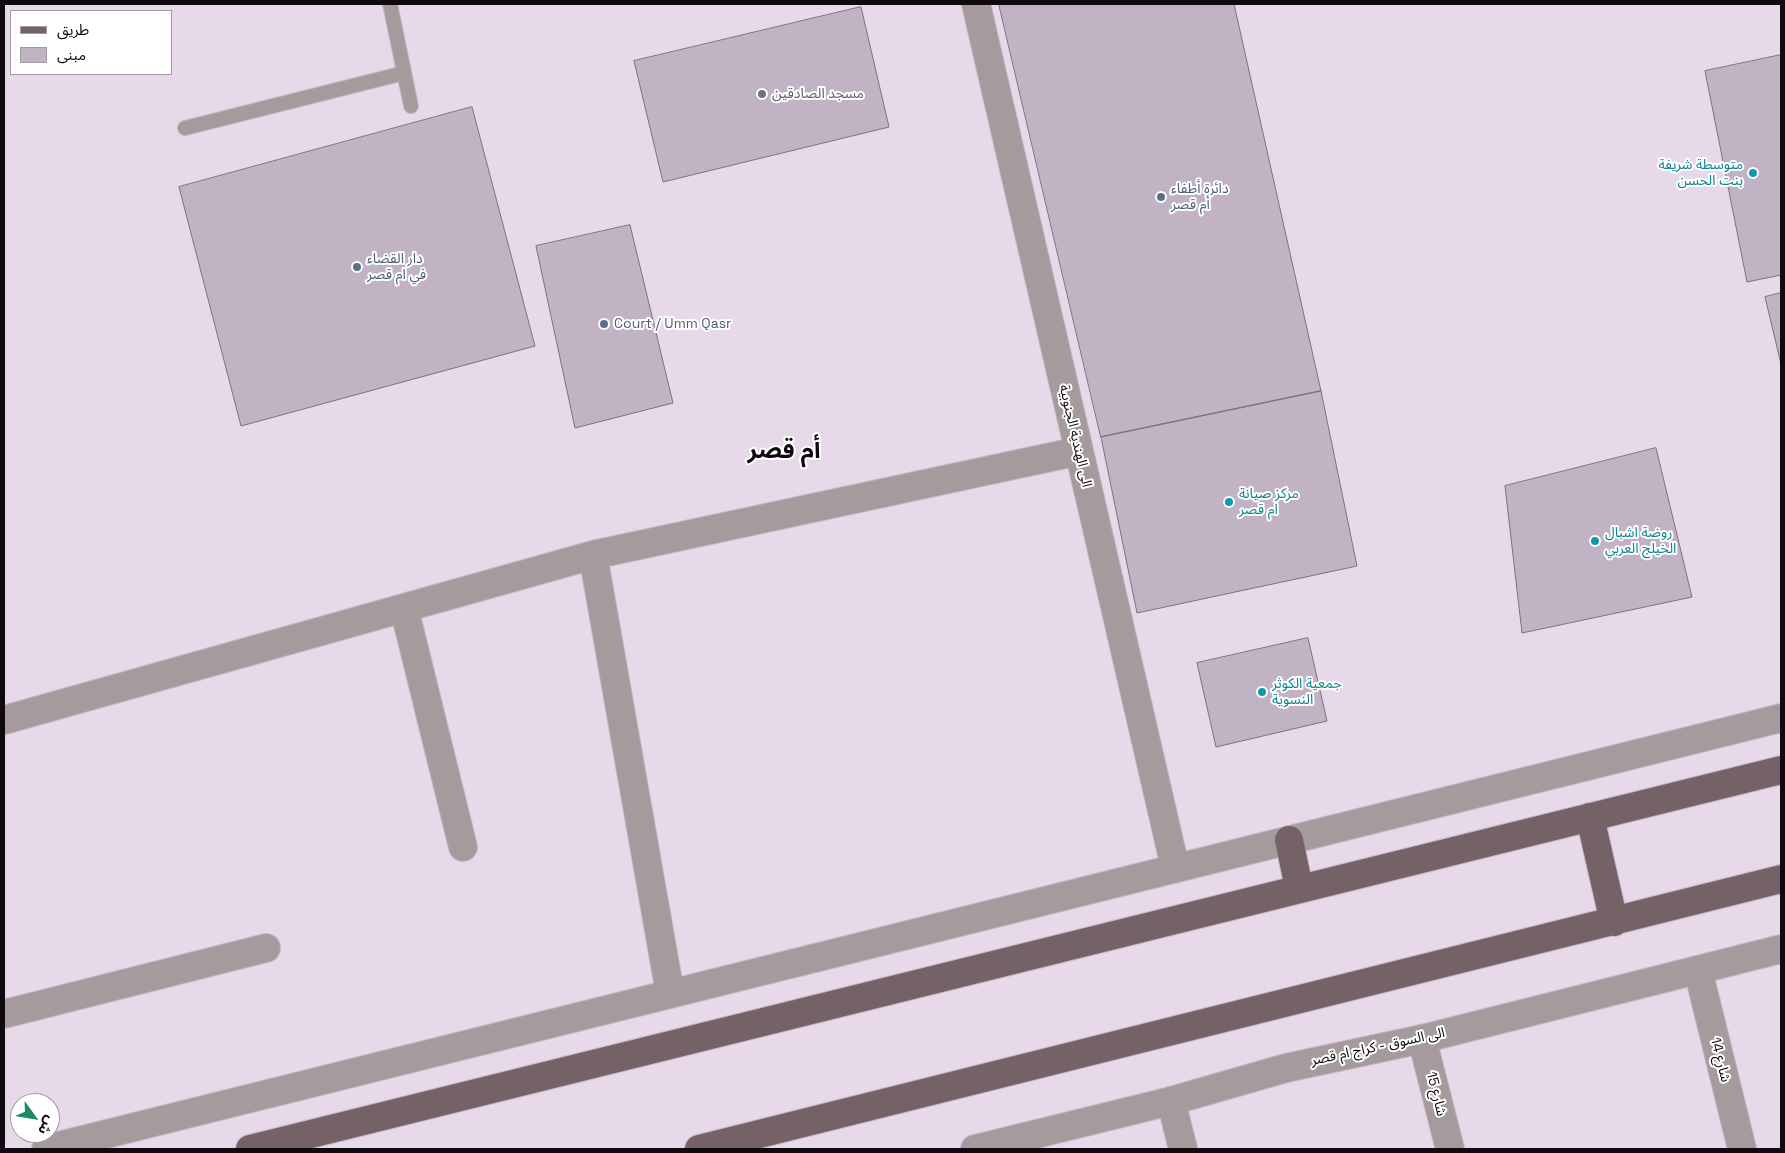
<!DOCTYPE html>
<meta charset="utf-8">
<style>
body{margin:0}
#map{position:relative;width:1785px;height:1153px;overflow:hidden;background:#e7d8ea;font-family:"Space Grotesk","Noto Sans Arabic",sans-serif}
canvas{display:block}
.frame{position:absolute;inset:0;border:5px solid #0f0a10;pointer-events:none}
.legend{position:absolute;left:10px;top:10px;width:162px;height:65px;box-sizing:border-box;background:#fff;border:1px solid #9f9d9f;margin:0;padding:6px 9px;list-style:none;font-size:15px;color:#0f0a10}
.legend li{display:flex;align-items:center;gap:10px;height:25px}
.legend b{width:25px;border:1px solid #9f9d9f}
.north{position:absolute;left:10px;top:1093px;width:50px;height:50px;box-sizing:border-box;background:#fff;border:1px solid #9f9d9f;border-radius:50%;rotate:122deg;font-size:14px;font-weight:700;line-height:20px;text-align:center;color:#0f0a10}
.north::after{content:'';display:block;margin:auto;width:18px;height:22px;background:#1c8967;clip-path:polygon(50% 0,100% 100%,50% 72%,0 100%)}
</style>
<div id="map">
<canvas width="1785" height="1153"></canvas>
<div class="frame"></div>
<ul class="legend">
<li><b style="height:6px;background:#756266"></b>طريق</li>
<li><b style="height:14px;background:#c2b3c4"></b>مبنى</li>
</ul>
<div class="north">ش</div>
</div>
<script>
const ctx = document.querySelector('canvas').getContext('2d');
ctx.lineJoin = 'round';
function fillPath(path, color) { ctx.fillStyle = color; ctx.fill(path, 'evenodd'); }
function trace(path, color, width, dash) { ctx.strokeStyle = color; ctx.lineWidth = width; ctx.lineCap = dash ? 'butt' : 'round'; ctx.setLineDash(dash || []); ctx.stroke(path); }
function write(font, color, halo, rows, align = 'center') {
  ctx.font = font + ' "Space Grotesk","Noto Sans Arabic",sans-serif'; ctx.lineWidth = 4; ctx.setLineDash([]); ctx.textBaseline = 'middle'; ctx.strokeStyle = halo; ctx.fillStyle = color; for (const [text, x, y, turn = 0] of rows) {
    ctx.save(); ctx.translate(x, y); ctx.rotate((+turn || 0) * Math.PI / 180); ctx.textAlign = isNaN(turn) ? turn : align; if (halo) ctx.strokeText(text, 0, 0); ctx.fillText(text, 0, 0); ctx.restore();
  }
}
const building = new Path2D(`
 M 999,4 L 1234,4 L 1321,391 L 1101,437 Z
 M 861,7 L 889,127 L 663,182 L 634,61 Z
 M 1781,55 L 1781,275 L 1747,282 L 1705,71 Z
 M 472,107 L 535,346 L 241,426 L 179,187 Z
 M 630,225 L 673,403 L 575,428 L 536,246 Z
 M 1781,293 L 1781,364 L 1765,297 Z
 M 1321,391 L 1357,566 L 1137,613 L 1101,437 Z
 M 1656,448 L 1692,597 L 1522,633 L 1505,486 Z
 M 1308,638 L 1327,721 L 1216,747 L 1197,663 Z`);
const service = new Path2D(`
 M 390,4 L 411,106
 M 185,128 L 404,73`);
const minor = new Path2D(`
 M 976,4 L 1175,867
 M 593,555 L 670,993
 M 404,608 L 463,847
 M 4,720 L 593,555 L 1079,451
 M 1698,970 L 1742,1149
 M 4,1014 L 266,948
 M 1422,1039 L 1450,1149
 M 1171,1101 L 1183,1149`);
const tertiary = new Path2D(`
 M 46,1149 L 1781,718
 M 975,1149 L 1171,1101 L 1286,1068 L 1422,1039 L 1781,949`);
const primary = new Path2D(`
 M 1590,817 L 1614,922
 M 1289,840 L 1299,888
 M 250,1149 L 1781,770
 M 699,1149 L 1781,879`);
const markers = [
 [762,94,5,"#6b7280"],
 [1753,173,5,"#0f9aa8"],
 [1161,197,5,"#5c6f8a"],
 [357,267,5,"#5c6f8a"],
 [604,324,5,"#5c6f8a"],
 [1229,502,5,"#0f9aa8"],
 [1595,541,5,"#0f9aa8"],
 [1262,692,5,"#0f9aa8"]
];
const worshipNames = [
 ["مسجد الصادقين",772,94]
];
const cultureNames = [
 ["متوسطة شريفة",1743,165,"right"],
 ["بنت الحسن",1743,181,"right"],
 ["مركز صيانة",1239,494],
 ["ام قصر",1239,510],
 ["روضة اشبال",1605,533],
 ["الخيلج العربي",1605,549],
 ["جمعية الكوثر",1272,684],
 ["النسوية",1272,700]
];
const serviceNames = [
 ["دائرة أطفاء",1171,189],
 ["أم قصر",1171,205],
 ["دار القضاء",367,259],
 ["في ام قصر",367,275],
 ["Court / Umm Qasr",614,324]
];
const streetNames = [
 ["الى الهندية الجنوبية",1075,436,77],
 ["الى السوق - كراج ام قصر",1378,1047,-12],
 ["شارع 14",1720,1060,76],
 ["شارع 15",1436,1094,76]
];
const townNames = [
 ["أم قصر",784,451]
];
fillPath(building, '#c2b3c4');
trace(building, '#7e7080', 1);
trace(service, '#c4b7c7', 16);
trace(minor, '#c4b7c7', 30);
trace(tertiary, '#c4b7c7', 30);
trace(primary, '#c4b7c7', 30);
trace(service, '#a59a9c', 14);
trace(minor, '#a59a9c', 28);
trace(tertiary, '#a59a9c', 28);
trace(primary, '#756266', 28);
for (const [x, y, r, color] of markers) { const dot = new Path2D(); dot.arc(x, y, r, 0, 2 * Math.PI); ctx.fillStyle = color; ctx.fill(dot); trace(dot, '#fff', 2); }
write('14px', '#5b616d', '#fff', worshipNames, 'left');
write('14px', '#0d838f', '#fff', cultureNames, 'left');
write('14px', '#4e5e75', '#fff', serviceNames, 'left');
write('14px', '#0f0a10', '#fff', streetNames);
write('bold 24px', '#0f0a10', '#fff', townNames);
</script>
